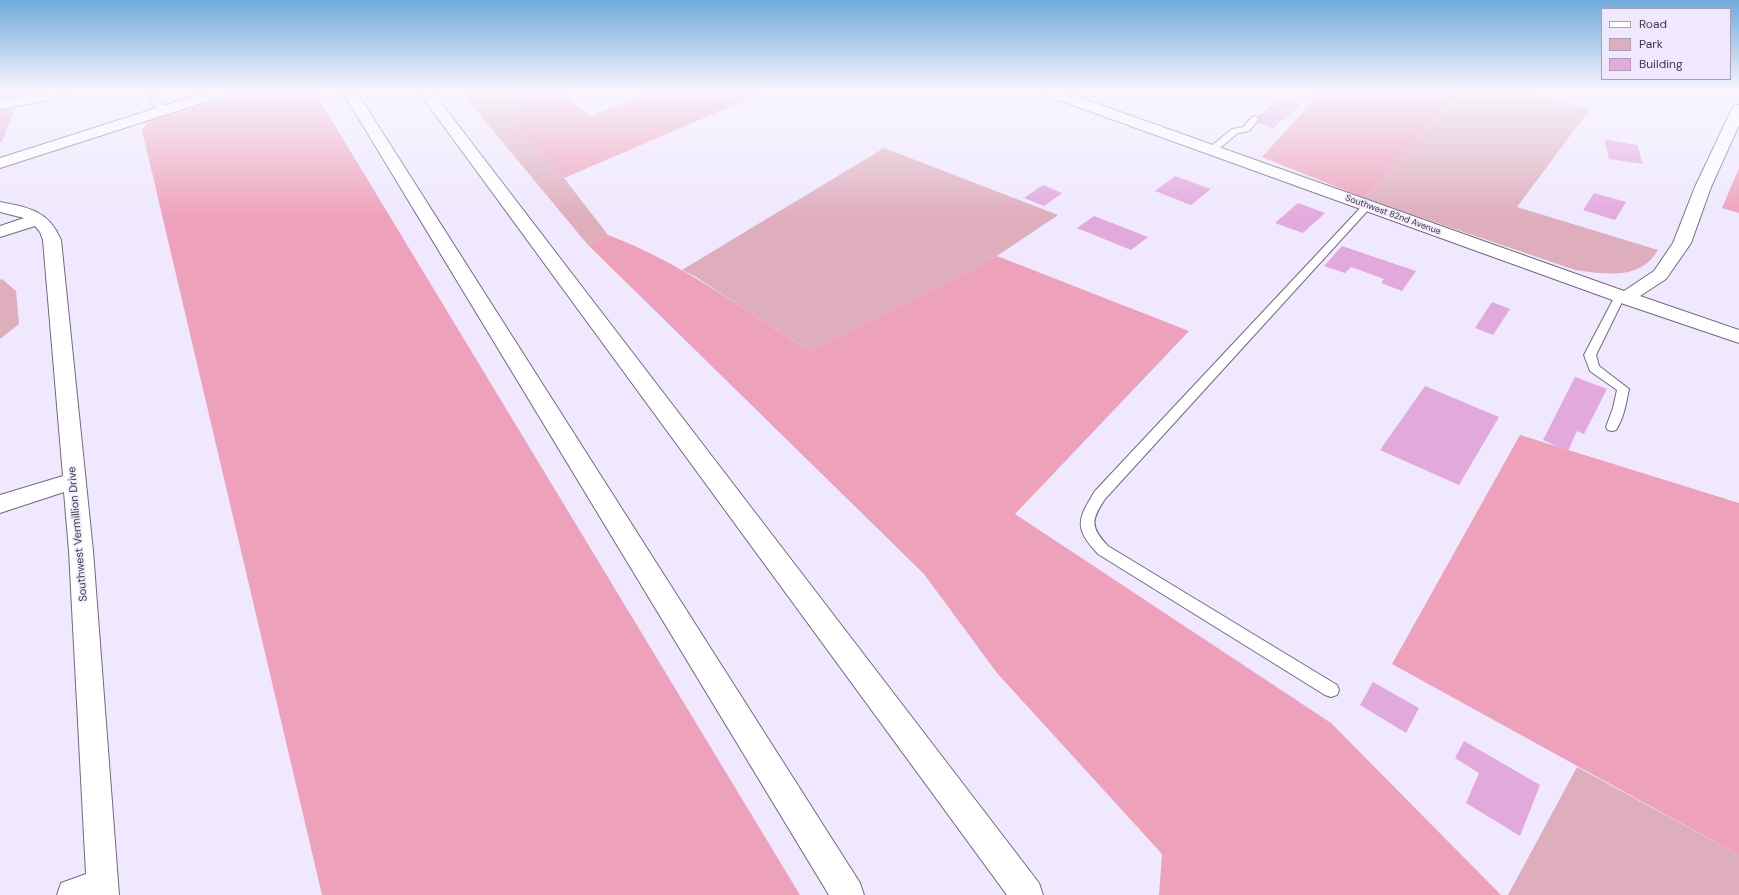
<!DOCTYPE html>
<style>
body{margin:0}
#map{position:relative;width:1739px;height:895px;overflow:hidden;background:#efe8fe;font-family:"DM Sans",sans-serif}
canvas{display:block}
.legend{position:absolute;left:1601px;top:8px;width:130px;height:72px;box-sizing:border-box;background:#efe8fe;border:1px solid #a8a2b3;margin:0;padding:5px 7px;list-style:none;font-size:12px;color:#3d3a43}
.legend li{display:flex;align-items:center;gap:8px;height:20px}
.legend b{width:20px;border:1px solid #a8a2b3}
</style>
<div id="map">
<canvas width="1739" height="895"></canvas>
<ul class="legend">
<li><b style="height:5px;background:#fff"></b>Road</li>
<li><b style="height:11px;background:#dfaebd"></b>Park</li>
<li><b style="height:11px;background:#e2a9dd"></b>Building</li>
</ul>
</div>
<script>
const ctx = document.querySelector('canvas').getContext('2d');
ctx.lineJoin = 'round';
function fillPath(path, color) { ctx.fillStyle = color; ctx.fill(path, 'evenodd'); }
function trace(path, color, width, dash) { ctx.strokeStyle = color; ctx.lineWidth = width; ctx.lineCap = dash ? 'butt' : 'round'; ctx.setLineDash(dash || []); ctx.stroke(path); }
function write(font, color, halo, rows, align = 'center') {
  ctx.font = font + ' "DM Sans",sans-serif'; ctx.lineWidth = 3; ctx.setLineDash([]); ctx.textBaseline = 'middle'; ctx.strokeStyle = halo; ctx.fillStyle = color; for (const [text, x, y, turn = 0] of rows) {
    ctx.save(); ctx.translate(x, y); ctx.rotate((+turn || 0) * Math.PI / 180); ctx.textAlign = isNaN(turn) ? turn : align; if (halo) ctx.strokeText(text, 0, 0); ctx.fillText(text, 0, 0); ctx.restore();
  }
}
const green = new Path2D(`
 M 460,91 L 518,91 L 516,128 L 564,178 L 608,235 L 588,245 Z
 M 1460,91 L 1516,91 L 1590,109 L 1517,207 L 1658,250 C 1640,281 1605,274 1575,270 L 1364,198 Z
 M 884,148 L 1058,215 L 997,256 L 809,351 L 696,277 L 682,270 Z
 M 2,279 L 16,291 L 19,324 L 0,339 L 0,280 Z
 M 1577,767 L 1739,855 L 1739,895 L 1508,895 Z`);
const forest = new Path2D(`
 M 243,91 L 314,91 L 800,895 L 322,895 L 142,130 L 148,122 Z
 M 518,91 L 559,91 L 590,116 L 651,91 L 752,91 L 760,94 L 564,178 L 516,128 Z
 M 1322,91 L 1427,91 L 1440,95 L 1444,91 L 1460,91 L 1364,198 L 1262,157 Z
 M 1739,168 L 1739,213 L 1722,208 Z
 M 608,235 C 682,263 743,309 809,351 L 997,256 L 1189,331 L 1015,514 L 1331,723 L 1501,895 L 1159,895 L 1162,854 L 997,673 L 924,574 L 588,245 Z
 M 1520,435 L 1739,503 L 1739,855 L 1392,664 Z`);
const building = new Path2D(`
 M 0,91 L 21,91 L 19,95 L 0,99 Z
 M 1280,99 L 1301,105 L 1273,128 L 1258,123 L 1260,119 L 1258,116 Z
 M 15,108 L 2,142 L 0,142 L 0,110 Z
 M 1604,139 L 1637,145 L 1643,164 L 1609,159 Z
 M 1175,176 L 1211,189 L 1191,205 L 1155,191 Z
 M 1043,185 L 1062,193 L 1044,206 L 1024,198 Z
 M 1594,193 L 1626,202 L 1615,220 L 1583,210 Z
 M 1298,203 L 1325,213 L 1303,233 L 1275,223 Z
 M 1094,216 L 1148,237 L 1131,250 L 1077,228 Z
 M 1342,246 L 1395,264 L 1416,271 L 1402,291 L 1381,283 L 1384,279 L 1351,267 L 1345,273 L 1324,266 Z
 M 1492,302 L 1510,309 L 1493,335 L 1475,328 Z
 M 1575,377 L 1607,389 L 1584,434 L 1577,431 L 1568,451 L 1543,440 Z
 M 1425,386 L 1499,417 L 1459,485 L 1380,450 Z
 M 1373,682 L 1419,708 L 1406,733 L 1360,705 Z
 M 1464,741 L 1540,785 L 1520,836 L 1466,803 L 1479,773 L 1455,758 Z`);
const lane = new Path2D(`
 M 150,91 L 159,91 L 156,94 L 158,100 L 168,108 L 168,112 C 158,113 150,102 148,94 Z
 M 1255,116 L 1259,119 L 1249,131 L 1238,133 L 1215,152 L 1209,152 L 1208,150 L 1209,148 L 1232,129 L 1243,127 L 1252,117 Z
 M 1367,203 L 1370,204 L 1372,206 L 1370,208 L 1105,499 C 1091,520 1090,527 1108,546 L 1337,685 L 1339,690 L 1337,695 L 1331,697 L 1325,695 L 1098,554 C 1074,528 1077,520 1095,491 L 1364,204 Z
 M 1620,293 L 1625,296 L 1596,355 L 1599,366 L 1629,389 C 1626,403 1624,418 1616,430 L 1612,431 L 1608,430 L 1606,427 L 1613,408 L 1617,390 L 1590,371 L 1584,355 L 1615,296 Z`);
const street = new Path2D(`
 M 48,91 L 72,91 L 70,94 L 35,103 L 0,109 L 0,101 Z
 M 1040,91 L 1061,91 L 1624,291 L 1654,271 L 1673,243 L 1695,187 L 1732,109 L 1734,106 L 1739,105 L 1739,125 L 1711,187 L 1691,243 L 1666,279 L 1640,296 L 1739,330 L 1739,343 L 1618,302 L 1042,94 Z
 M 0,202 C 28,207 49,211 61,240 L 93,551 L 119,895 L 57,895 L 61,883 L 86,874 L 69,551 L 64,492 L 0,513 L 0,495 L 63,476 L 43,240 L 40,232 L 35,226 L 0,237 L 0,226 L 24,218 L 0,212 Z`);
const secondary = new Path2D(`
 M 210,91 L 232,91 L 230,94 L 0,168 L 0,158 Z`);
const highway = new Path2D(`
 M 342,91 L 356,91 L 860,883 L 864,895 L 829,895 Z
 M 418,91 L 432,91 L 1039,883 L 1043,895 L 1007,895 Z`);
const farStreetnames = [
 ["Southwest 82nd Avenue",1393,215,20]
];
const streetNames = [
 ["Southwest Vermillion Drive",78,534,-95]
];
fillPath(green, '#dfaebd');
fillPath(forest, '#eea1ba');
fillPath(building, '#e2a9dd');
trace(lane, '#716a7d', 2);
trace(street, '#716a7d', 2);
trace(secondary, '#716a7d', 2);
trace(highway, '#716a7d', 2);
fillPath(lane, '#fff');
fillPath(street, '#fff');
fillPath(secondary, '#fff');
fillPath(highway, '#fff');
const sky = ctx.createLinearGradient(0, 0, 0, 217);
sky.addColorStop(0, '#70aadc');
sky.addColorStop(0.42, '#f8f5ff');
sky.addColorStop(1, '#f8f5ff00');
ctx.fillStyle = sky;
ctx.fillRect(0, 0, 1739, 217);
write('9px', '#3d3a43', '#efe8fe', farStreetnames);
write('11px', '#3d3a43', '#efe8fe', streetNames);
</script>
